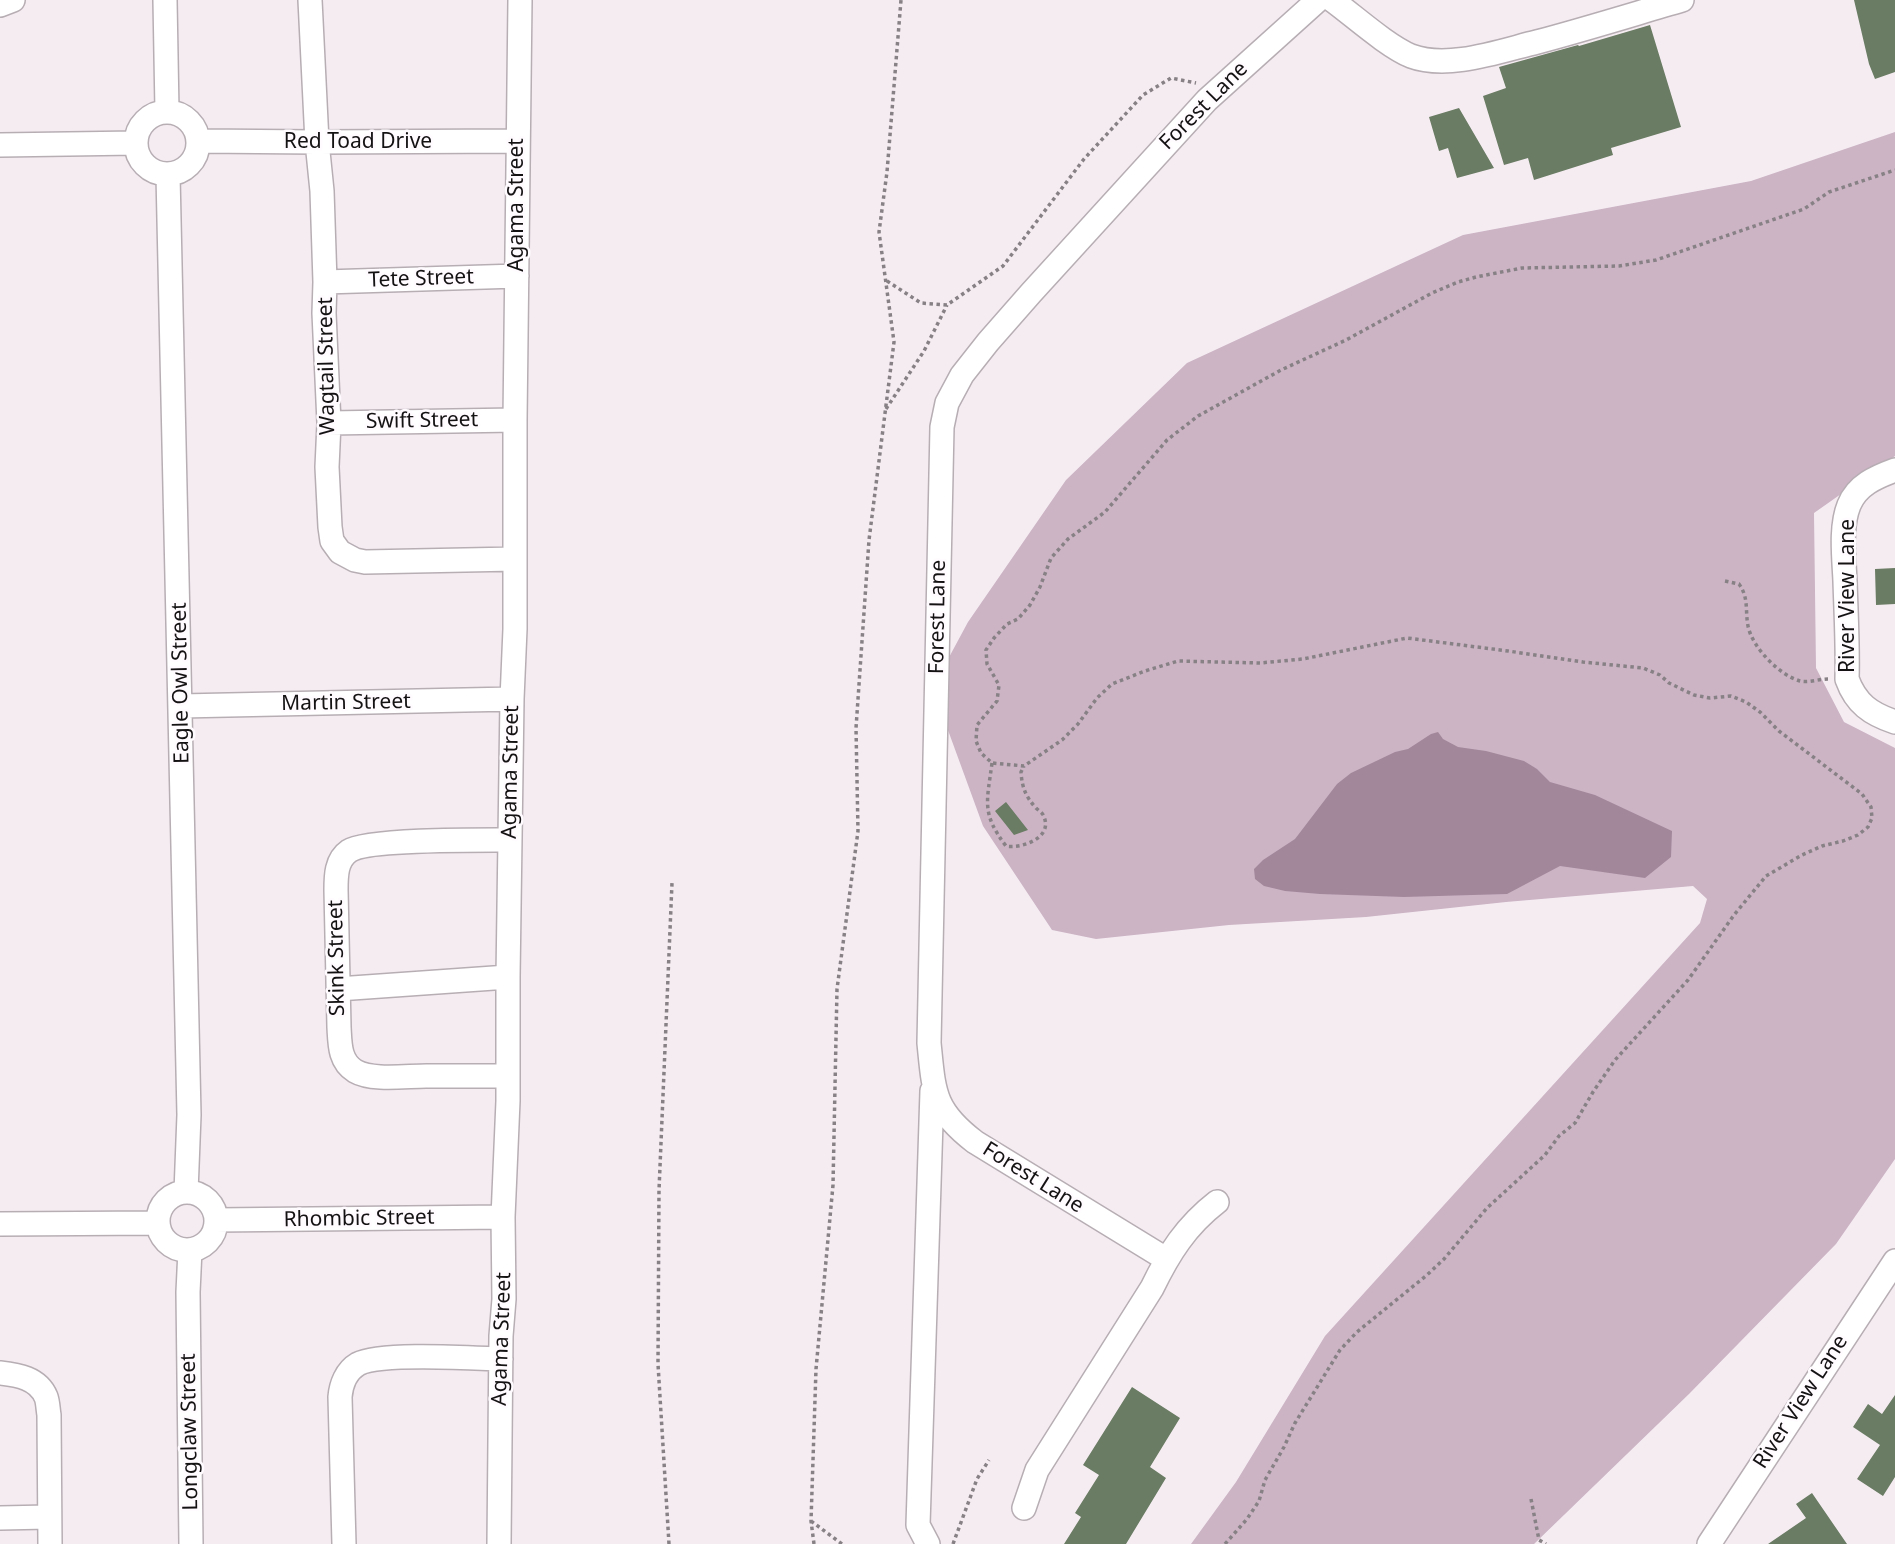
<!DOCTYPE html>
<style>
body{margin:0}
canvas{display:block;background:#f5ecf2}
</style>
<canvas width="1895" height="1544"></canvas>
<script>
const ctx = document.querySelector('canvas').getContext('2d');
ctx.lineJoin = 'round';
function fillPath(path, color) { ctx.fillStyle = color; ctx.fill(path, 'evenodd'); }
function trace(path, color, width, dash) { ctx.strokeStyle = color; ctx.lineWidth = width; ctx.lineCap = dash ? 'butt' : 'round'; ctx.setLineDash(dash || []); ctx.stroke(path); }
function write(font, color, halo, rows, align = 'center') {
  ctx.font = font + ' "Noto Sans",sans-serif'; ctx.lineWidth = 5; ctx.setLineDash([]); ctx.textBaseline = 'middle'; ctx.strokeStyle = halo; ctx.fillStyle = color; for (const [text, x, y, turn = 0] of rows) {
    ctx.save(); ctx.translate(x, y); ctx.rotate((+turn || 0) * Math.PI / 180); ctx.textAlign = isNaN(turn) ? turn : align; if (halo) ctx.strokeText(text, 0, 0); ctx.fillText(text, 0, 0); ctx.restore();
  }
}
const green = new Path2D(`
 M 1895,132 L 1895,456 L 1814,513 L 1816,668 L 1844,722 L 1895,748 L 1895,1159 L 1836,1244 L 1689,1394 L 1534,1544 L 1191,1544 L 1236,1482 L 1325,1336 L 1700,923 L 1707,899 L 1693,886 L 1506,902 L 1366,917 L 1229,925 L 1096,939 L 1052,930 L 983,826 L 945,722 L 947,661 L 968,622 L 1066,480 L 1187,363 L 1463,235 L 1751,181 Z`);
const water = new Path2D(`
 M 1438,732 L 1443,739 L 1458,747 L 1486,751 L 1524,761 L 1537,769 L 1550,782 L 1595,795 L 1672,831 L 1671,857 L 1645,878 L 1560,866 L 1507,894 L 1404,897 L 1320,894 L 1285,891 L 1264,886 L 1255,879 L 1254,869 L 1263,860 L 1295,839 L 1337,784 L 1351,773 L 1395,752 L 1408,749 L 1431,734 Z`);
const building = new Path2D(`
 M 1854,0 L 1895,0 L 1895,72 L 1875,79 L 1869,64 Z
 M 1650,25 L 1681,127 L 1611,148 L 1613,155 L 1534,180 L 1528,158 L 1504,165 L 1483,96 L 1506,88 L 1499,67 L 1578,45 L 1579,46 Z
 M 1459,108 L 1494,168 L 1457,178 L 1448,148 L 1439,151 L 1429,117 Z
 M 1895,568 L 1895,604 L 1876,605 L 1875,569 Z
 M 1006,802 L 1028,830 L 1014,835 L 995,811 Z
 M 1132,1387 L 1180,1418 L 1150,1467 L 1166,1478 L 1126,1544 L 1064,1544 L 1081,1517 L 1075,1513 L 1099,1475 L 1083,1465 Z
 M 1895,1395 L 1895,1477 L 1883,1496 L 1857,1479 L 1880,1445 L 1853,1427 L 1868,1404 L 1882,1414 Z
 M 1812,1493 L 1847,1544 L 1768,1544 L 1806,1518 L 1796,1504 Z`);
const path = new Path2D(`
 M 887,281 L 921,303 L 947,305 L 1003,266 L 1084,159 L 1143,95 L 1171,78 L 1196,83
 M 886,409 L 924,351 L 947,305
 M 1725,581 L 1739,584 C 1749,598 1745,610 1748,626 C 1752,647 1779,675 1800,681 C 1808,683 1819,679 1828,679
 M 992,763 C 987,802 981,813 1006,846 C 1021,849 1053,838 1044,817 C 1043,813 1039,811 1036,808 C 1026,797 1022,788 1021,772 L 1024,766
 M 1531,1499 L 1539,1540 L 1546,1544
 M 811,1521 L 842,1544
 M 669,1544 L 658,1364 L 659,1190 L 672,883
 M 814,1544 L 811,1521 L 816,1369 L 833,1185 L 837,989 L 858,831 L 856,728 L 869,540 L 894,342 L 879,232 L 887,172 L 901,0
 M 953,1544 L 977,1479 L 989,1460
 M 1225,1544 L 1247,1519 L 1259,1501 L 1265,1480 L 1284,1447 L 1295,1423 L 1340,1350 L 1357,1332 L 1427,1275 L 1444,1259 L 1487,1208 L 1545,1155 L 1559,1136 L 1575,1123 L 1593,1092 L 1615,1060 L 1688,980 L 1734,915 L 1766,876 L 1802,855 L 1822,846 L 1843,841 L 1858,835 L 1868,827 L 1872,818 L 1871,807 L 1862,794 L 1779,731 L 1760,712 L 1746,702 L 1731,696 L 1710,698 L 1694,695 L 1669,683 L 1660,675 L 1643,668 L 1583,662 L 1508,651 L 1407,638 L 1303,659 L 1260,663 L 1178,661 L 1145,671 L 1112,684 L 1097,698 L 1078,724 L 1062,740 L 1024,766 L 992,763 L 981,753 L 976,741 L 977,725 L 997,701 L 999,685 L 987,664 L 986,650 L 994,638 L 1007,624 L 1018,619 L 1030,605 L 1040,587 L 1051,558 L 1068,539 L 1105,512 L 1167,440 L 1198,416 L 1281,370 L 1346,340 L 1432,293 L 1458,282 L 1476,277 L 1522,268 L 1619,266 L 1656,260 L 1804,209 L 1829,192 L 1895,170`);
const minor = new Path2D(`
 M 165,0 L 167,111
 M 310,0 L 317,142 L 322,191 L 325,282 L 324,313 L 329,423 L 327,467 L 330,527 L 332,541 L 340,552 L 355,560 L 365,562 L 515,559
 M 1332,0 C 1354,16 1387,46 1411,56 C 1448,70 1500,51 1537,42 C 1586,29 1634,14 1682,0
 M 0,5 L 13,0
 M136 143a31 31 0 1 1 62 0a31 31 0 1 1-62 0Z
 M 199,141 L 317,142 L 517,141
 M 0,145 L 136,143
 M 168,175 L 189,1115 L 186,1192
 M 325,282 L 517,276
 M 329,423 L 515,420
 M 1895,470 C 1876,477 1857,485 1849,505 C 1840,527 1844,558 1845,581 C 1846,614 1848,647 1847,679 C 1856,704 1871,714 1895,722
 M 181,706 L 512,699
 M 338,989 L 508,977
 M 508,1076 C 481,1076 453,1076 426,1076 C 406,1076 372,1081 355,1071 C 339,1061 340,1043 339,1027 L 336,890 C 336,876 336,860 349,851 C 367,839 482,840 509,840
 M158 1221a29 29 0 1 1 58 0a29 29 0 1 1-58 0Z
 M 216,1220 L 503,1217
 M 0,1224 L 158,1223
 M 190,1250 L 188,1292 L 191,1544
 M 1166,1259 L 975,1142 C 933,1110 934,1092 929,1043 L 942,427 L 947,403 L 962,375 L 988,342 L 1031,293 L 1207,100 L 1318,0
 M 0,1373 C 18,1375 38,1378 46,1397 C 48,1402 48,1410 49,1415 L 50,1544
 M 1024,1508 L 1037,1470 L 1152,1288 C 1169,1253 1186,1226 1217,1202
 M 0,1518 L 48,1517
 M 344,1544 L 340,1397 C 341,1385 346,1371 358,1364 C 380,1352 472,1358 501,1359
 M 499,1544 L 501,1336 L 504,1299 L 503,1217 L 508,1101 L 508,977 L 512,699 L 515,629 L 515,420 L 520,0
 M 928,1544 L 918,1525 L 932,1091
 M 1709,1544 L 1895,1261`);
const streetNames = [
 ["Forest Lane",1204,106,-45],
 ["Red Toad Drive",358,142],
 ["Agama Street",517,205,-90],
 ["Tete Street",421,279,-2],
 ["Wagtail Street",327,366,-91],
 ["Swift Street",422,421,-1],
 ["River View Lane",1848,596,-90],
 ["Forest Lane",938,617,-89],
 ["Eagle Owl Street",181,683,-91],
 ["Martin Street",346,703,-1],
 ["Agama Street",511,772,-89],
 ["Skink Street",337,958,-91],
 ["Forest Lane",1033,1178,32],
 ["Rhombic Street",359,1219,-1],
 ["Agama Street",502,1339,-88],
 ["River View Lane",1801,1402,-57],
 ["Longclaw Street",190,1432,-91]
];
fillPath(green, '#ccb4c5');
fillPath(water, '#a2879a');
fillPath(building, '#6a7c63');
trace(minor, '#b7aeb4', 26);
trace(path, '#878185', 3.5, [3.5, 3.5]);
trace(minor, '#fff', 23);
write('21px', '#151214', '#fffbfe', streetNames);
</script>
